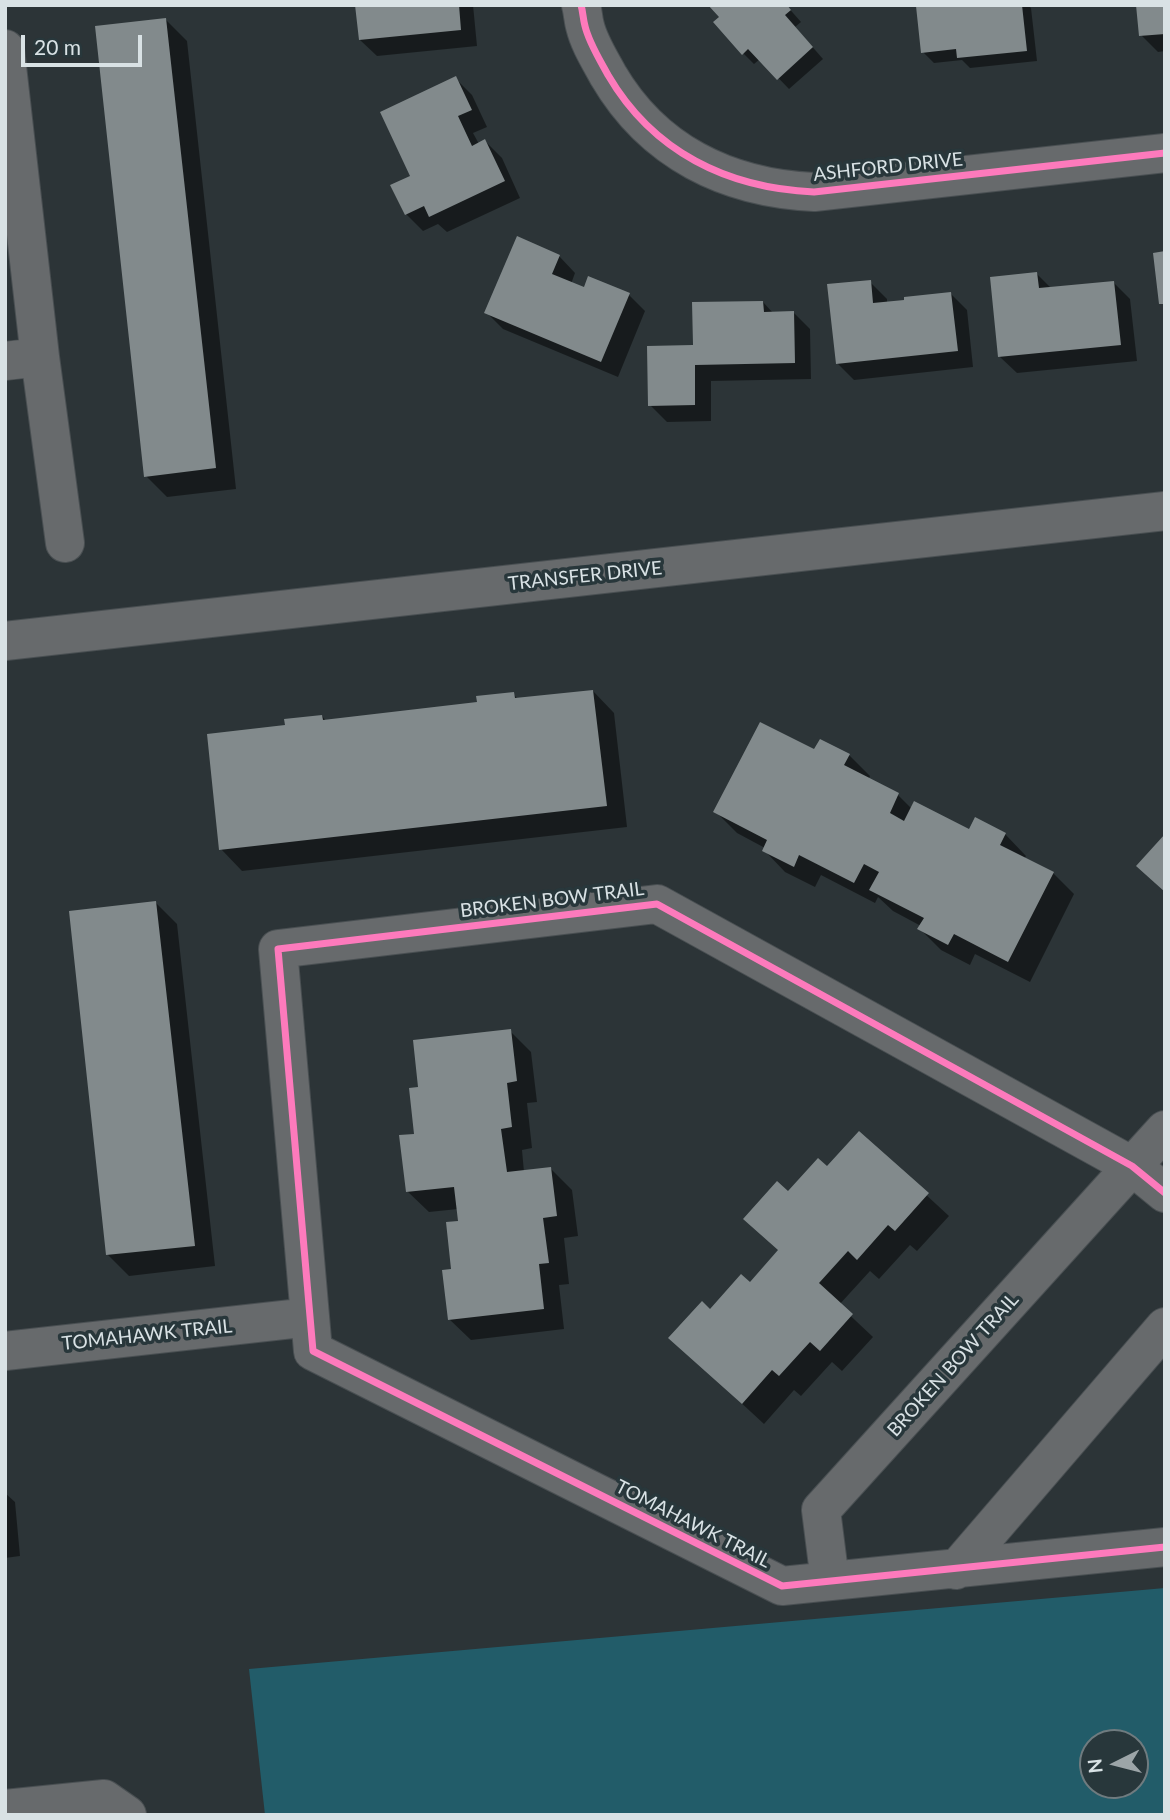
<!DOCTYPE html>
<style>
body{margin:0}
#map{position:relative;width:1170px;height:1820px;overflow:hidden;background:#2c3437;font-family:Lato,sans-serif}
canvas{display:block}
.frame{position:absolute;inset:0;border:7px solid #d9e2e5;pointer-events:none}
.north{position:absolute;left:1079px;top:1729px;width:70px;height:70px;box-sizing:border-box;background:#28373b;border:2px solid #6f7b7f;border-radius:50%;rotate:264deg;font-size:19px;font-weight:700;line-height:28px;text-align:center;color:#d9e2e5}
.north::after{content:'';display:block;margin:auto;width:24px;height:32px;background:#9ca5a8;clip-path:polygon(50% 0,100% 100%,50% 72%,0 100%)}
.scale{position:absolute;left:21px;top:35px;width:121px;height:32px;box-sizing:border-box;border:4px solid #d9e2e5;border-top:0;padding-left:9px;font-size:21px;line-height:24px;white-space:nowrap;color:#d9e2e5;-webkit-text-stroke:5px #28373b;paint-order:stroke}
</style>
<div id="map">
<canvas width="1170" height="1820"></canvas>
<div class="frame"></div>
<div class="north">N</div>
<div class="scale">20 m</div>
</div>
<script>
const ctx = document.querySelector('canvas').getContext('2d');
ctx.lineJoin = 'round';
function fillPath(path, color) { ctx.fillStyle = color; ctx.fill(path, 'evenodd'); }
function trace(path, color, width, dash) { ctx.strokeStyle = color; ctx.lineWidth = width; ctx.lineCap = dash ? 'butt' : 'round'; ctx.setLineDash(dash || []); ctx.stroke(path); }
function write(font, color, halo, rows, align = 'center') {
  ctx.font = font + ' Lato,sans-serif'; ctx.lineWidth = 7; ctx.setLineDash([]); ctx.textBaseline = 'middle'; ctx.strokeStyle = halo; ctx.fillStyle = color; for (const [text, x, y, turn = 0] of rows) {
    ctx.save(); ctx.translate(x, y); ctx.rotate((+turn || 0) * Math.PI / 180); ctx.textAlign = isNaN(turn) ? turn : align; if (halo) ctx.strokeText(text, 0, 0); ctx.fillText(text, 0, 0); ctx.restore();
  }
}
const green = new Path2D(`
 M 1165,1588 L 1165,1815 L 265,1815 L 249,1669 ZM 1093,1743 L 1135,1743 L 1135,1785 L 1093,1785 Z`);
const shadow = new Path2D(`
 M 357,5 L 473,5 L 477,46 L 377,56 L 360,40 Z
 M 786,5 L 801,22 L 795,27 L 823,59 L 789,89 L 760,59 L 754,64 L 743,53 L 721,17 Z
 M 944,5 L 1028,5 L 1031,8 L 1037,61 L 970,68 L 962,60 L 934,63 L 923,52 Z
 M 1165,5 L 1165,51 L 1158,52 L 1141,35 Z
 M 166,20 L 187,41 L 236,489 L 167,497 L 146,476 Z
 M 455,78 L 472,95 L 487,127 L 473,133 L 479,144 L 485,141 L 502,158 L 520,198 L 447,232 L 438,224 L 423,231 L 406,214 L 412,177 Z
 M 559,256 L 575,273 L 571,284 L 585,289 L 629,295 L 645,311 L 618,377 L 503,329 L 486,312 Z
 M 1037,274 L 1052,289 L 1114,283 L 1130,299 L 1137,361 L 1017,373 L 1000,357 Z
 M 870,282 L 887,299 L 887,303 L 951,294 L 967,310 L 973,367 L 854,380 L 837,363 Z
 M 763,302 L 773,313 L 794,313 L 810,329 L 811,379 L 711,381 L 711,421 L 667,422 L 650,405 Z
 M 593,691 L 614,713 L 627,827 L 242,871 L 221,849 L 287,726 L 322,716 L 327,722 L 479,704 L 513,694 L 519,700 Z
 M 815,751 L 849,755 L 870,776 L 868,780 L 898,795 L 912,809 L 970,832 L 1005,834 L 1026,856 L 1024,859 L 1053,873 L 1074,894 L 1030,982 L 975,954 L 970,965 L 941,950 L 920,929 L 921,926 L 893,911 L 878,897 L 875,903 L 821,875 L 815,887 L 785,872 L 764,850 L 765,848 L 737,833 L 716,812 Z
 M 156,903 L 177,924 L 215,1266 L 129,1276 L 108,1255 Z
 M 510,1031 L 531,1052 L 537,1102 L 527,1103 L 532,1148 L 522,1150 L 524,1172 L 551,1169 L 572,1190 L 578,1236 L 564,1238 L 569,1284 L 559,1285 L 564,1329 L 471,1340 L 449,1319 L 459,1223 L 458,1209 L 429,1212 L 407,1191 L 420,1088 Z
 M 859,1133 L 949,1216 L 917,1251 L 910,1245 L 879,1279 L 870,1271 L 839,1305 L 873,1337 L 842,1371 L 832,1362 L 801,1396 L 794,1390 L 764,1424 L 671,1338 L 750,1285 L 780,1251 L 788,1194 L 827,1168 Z
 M 5,1493 L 15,1502 L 20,1556 L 5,1558 Z`);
const building = new Path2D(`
 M 355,5 L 459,5 L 461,30 L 359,40 Z
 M 708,5 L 787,5 L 791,10 L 785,15 L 813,47 L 777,80 L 748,49 L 742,55 L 713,22 L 719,17 Z
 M 927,5 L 1022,5 L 1027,51 L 957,58 L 956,49 L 921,53 L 916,6 Z
 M 1136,5 L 1165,5 L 1165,34 L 1139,36 Z
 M 166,18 L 216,468 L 144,477 L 95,26 Z
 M 456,76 L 472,110 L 458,116 L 472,146 L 485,139 L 505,181 L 429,217 L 424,206 L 405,215 L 390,185 L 410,176 L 380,112 Z
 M 517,236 L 560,255 L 552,274 L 584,287 L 588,276 L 630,293 L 601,362 L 484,313 Z
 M 1165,251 L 1165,304 L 1159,304 L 1153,253 Z
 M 1037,272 L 1039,288 L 1114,281 L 1121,345 L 998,357 L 990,277 Z
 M 871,280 L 873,303 L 904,300 L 904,297 L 951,292 L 958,351 L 836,364 L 827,284 Z
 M 763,301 L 764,312 L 794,311 L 795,363 L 695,365 L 695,405 L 648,406 L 647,346 L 693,345 L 692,302 Z
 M 593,690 L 607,806 L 219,850 L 207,734 L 285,725 L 284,719 L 322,715 L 323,720 L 477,702 L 476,696 L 514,692 L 515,698 Z
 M 760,722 L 814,749 L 820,739 L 850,754 L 844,765 L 899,793 L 890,813 L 904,821 L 914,801 L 969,829 L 975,817 L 1006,833 L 1000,845 L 1054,872 L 1008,962 L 954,934 L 948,945 L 917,929 L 924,918 L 869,890 L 879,872 L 864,864 L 854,883 L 799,855 L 794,867 L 762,851 L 767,840 L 713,812 Z
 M 1165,834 L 1165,892 L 1136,866 Z
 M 156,901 L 195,1246 L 106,1255 L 69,911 Z
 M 511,1029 L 517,1081 L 507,1083 L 512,1127 L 501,1129 L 507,1172 L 551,1167 L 557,1216 L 543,1218 L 549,1263 L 539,1264 L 544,1309 L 448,1320 L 442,1270 L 451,1269 L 446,1222 L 458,1221 L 454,1187 L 406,1192 L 399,1135 L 414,1134 L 409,1088 L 418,1087 L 413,1040 Z
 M 859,1131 L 929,1193 L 895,1231 L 888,1225 L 857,1260 L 848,1251 L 819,1283 L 853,1314 L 820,1351 L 810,1342 L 779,1376 L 772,1370 L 742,1404 L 668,1338 L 702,1301 L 710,1309 L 741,1274 L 750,1282 L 778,1250 L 743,1219 L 777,1181 L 788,1191 L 818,1158 L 827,1166 Z`);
const minor = new Path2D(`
 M 581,5 C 583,12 583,19 585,26 C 589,43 600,60 608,75 C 653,152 727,188 814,192 L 1165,153
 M 5,49 L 40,357 L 65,543
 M 5,361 L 40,357
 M 5,641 L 1165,511
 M 1165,1193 L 1132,1166 L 657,904 L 278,949 L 313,1351 L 782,1586 L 1165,1547
 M 5,1351 L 310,1317
 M 956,1570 L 1165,1327
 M 830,1581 L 821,1510 L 1165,1130
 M 5,1809 L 104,1799 L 127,1815`);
const cycleway = new Path2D(`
 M 581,5 C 583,12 583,19 585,26 C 589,43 600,60 608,75 C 653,152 727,188 814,192 L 1165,153
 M 1165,1193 L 1132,1166 L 657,904 L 278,949 L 313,1351 L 782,1586 L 1165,1547`);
const streetNames = [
 ["ASHFORD DRIVE",888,167,-6],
 ["TRANSFER DRIVE",585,576,-6],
 ["BROKEN BOW TRAIL",552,900,-7],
 ["TOMAHAWK TRAIL",147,1335,-6],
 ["BROKEN BOW TRAIL",953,1365,-48],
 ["TOMAHAWK TRAIL",693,1524,27]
];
fillPath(green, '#225c69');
fillPath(shadow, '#0007');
fillPath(building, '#828a8c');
trace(minor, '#494f52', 40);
trace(minor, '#676a6c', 38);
trace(cycleway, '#fd7abc', 7);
write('19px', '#d9e2e5', '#28373b', streetNames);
</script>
